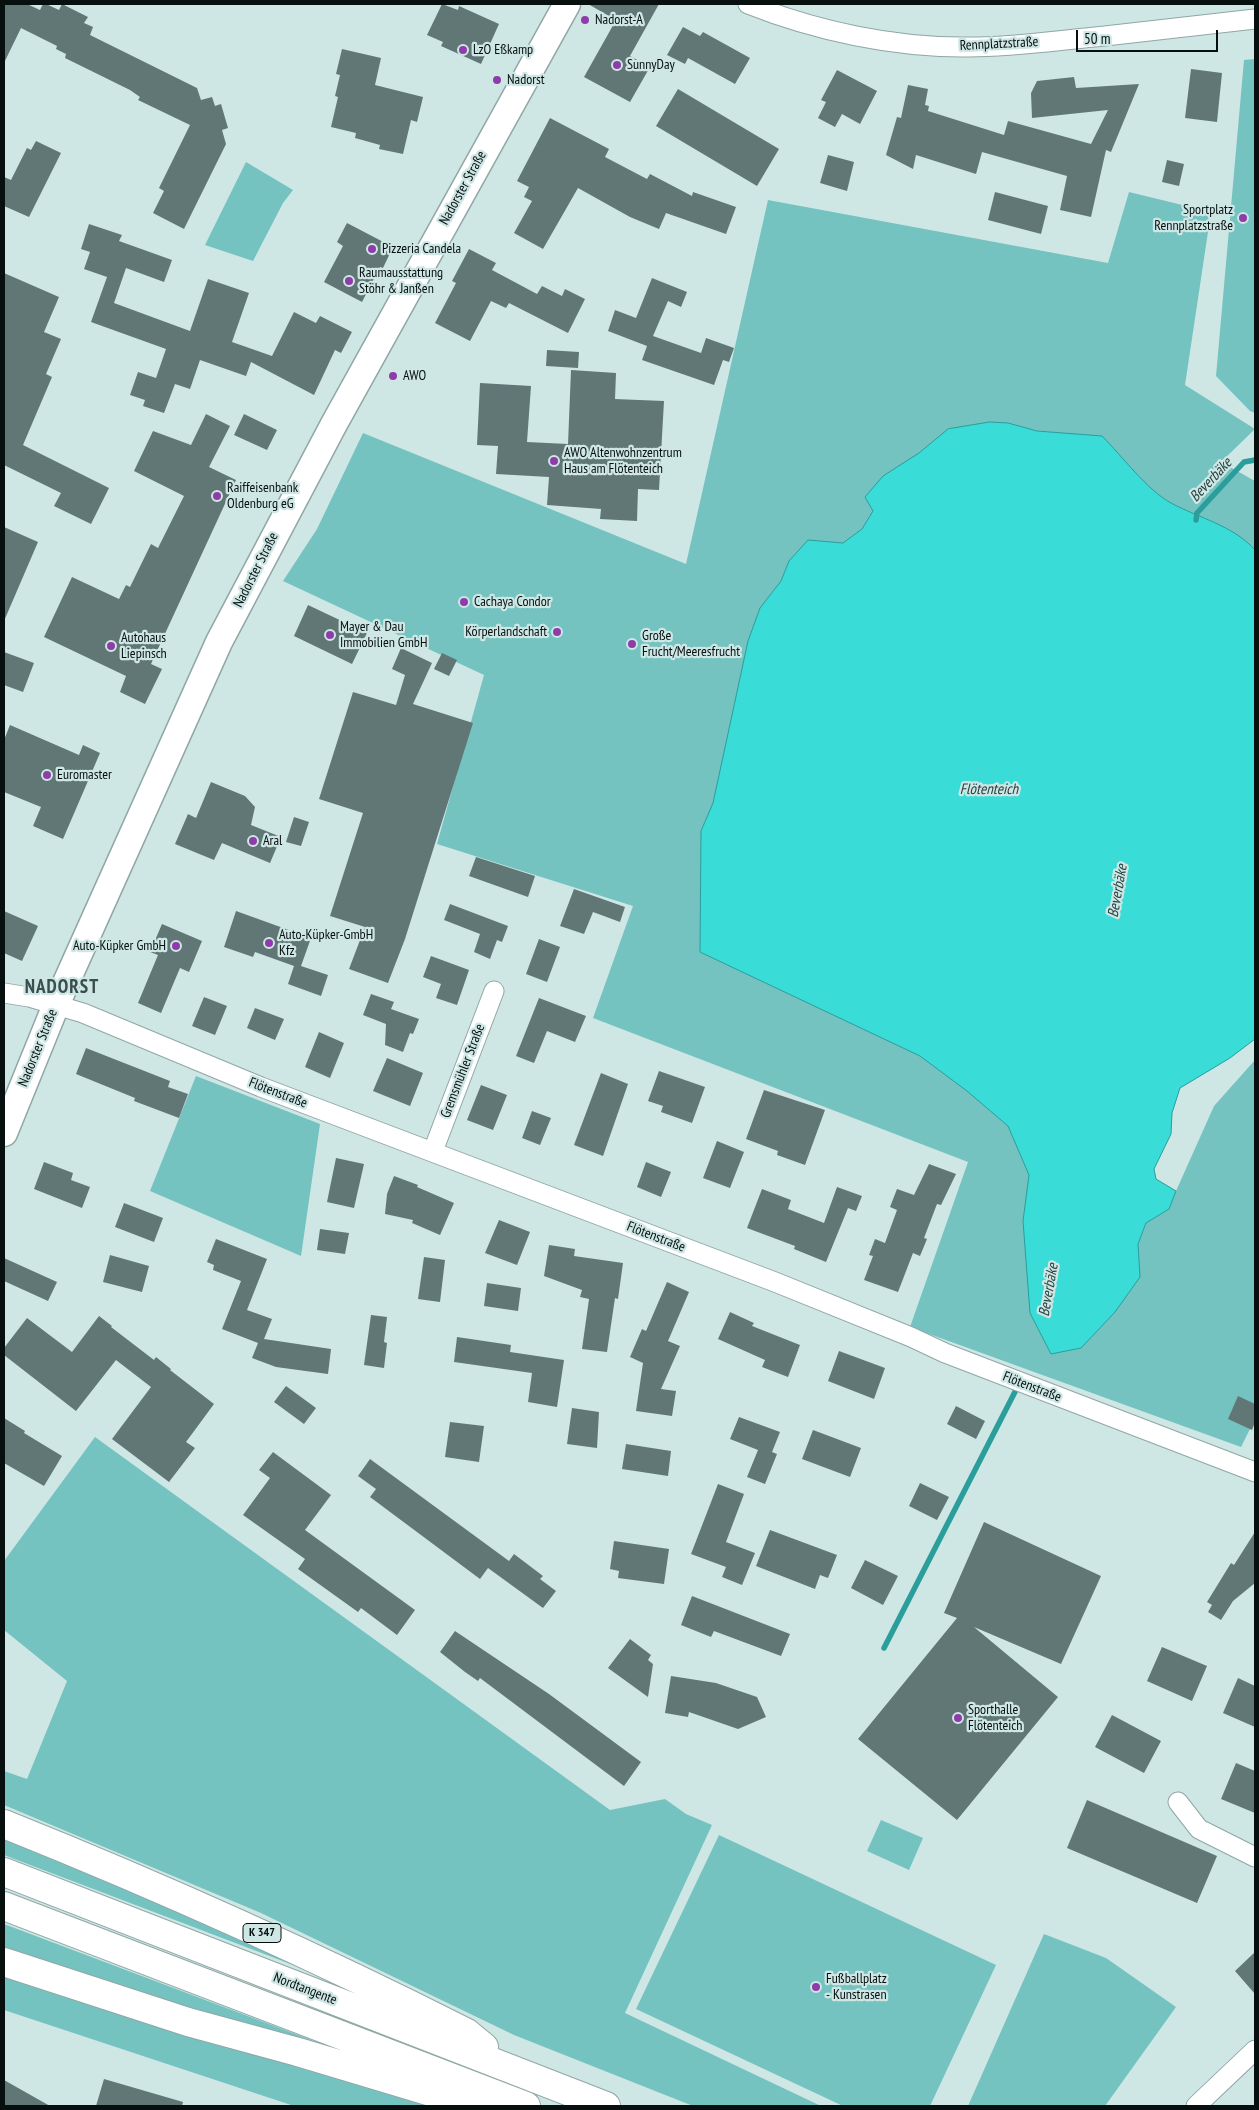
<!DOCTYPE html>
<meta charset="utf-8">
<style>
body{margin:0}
#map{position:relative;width:1259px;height:2110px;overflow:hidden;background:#cee7e5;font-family:"PT Sans Narrow",sans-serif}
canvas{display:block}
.frame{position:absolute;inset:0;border:5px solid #070f0f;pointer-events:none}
.scale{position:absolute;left:1076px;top:30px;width:142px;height:22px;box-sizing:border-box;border:2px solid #070f0f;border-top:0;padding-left:6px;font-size:15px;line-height:18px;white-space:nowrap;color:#070f0f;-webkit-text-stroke:4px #cee7e5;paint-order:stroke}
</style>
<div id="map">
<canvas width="1259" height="2110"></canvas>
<div class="frame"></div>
<div class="scale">50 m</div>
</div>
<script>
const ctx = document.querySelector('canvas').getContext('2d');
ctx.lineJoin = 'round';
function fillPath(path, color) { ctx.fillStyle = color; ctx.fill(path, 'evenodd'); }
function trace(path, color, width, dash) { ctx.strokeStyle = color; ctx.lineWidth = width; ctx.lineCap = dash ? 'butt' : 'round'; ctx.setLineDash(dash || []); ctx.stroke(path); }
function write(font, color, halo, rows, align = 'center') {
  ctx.font = font + ' "PT Sans Narrow",sans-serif'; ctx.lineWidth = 4.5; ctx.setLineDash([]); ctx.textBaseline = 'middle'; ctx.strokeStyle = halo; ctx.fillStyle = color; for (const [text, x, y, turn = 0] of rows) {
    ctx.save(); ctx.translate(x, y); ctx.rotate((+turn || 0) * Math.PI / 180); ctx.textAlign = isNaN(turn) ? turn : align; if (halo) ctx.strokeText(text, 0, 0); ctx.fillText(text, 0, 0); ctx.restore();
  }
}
const green = new Path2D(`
 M 1255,59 L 1255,413 L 1250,411 L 1216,376 L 1244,60 Z
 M 246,162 L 293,190 L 283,203 L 253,261 L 205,245 Z
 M 1129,192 L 1211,212 L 1185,385 L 1255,429 L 1221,462 L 1255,481 L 1255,1039 L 1230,1058 L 1180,1088 L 1172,1113 L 1171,1134 L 1154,1169 L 1156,1179 L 1176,1191 L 1214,1106 L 1255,1060 L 1255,1419 L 1241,1447 L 910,1327 L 968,1162 L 593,1018 L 633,906 L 437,844 L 484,675 L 283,581 L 317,529 L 363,433 L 686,564 L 768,200 L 1108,263 Z
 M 196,1076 L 320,1124 L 301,1256 L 150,1191 Z
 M 95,1437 L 610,1810 L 665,1799 L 686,1814 L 712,1825 L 625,2013 L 821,2106 L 693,2106 L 514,2035 L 261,1913 L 4,1805 L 4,1771 L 27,1779 L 67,1681 L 4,1630 L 4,1561 Z
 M 881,1820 L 923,1838 L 909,1870 L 867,1851 Z
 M 4,1834 L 351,1987 L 4,1855 Z
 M 719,1835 L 996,1965 L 930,2106 L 843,2106 L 636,2009 Z
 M 4,1924 L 367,2061 L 186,2011 L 4,1952 Z
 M 1044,1934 L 1106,1958 L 1176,2007 L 1105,2106 L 968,2106 Z
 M 4,1975 L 454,2106 L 294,2106 L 4,2010 Z`);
const water = new Path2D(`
 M 990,422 L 1008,423 L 1037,431 L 1102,436 C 1122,456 1147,490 1171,503 C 1199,518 1234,526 1255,550 L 1255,1039 L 1230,1058 L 1180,1088 L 1172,1113 L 1171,1134 L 1154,1169 L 1156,1179 L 1176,1191 L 1169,1209 L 1146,1223 L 1138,1244 L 1140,1277 L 1115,1312 L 1081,1348 L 1051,1354 L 1030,1313 L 1023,1221 L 1029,1175 L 1008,1126 L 967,1091 L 920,1056 L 700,952 L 701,831 L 713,803 L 748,641 L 760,608 L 781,581 L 789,561 L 808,540 L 843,543 L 862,529 L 873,511 L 865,497 L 883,476 L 919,453 L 948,429 Z`);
const stream = new Path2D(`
 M 1196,520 L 1197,513 L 1244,462 L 1255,460
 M 884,1648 L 1019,1384`);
const building = new Path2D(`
 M 4,4 L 27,4 L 40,10 L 43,4 L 46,4 L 59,10 L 62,4 L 88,17 L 84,23 L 93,27 L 90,35 L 197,88 L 201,100 L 212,97 L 215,106 L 221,104 L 228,128 L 222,130 L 226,144 L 184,229 L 153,213 L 164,191 L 159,188 L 190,125 L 138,100 L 140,97 L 130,90 L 65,58 L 66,54 L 56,49 L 57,46 L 21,28 L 4,63 Z
 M 442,4 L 458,10 L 459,6 L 499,24 L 481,64 L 441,46 L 443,42 L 427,35 Z
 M 588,4 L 659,4 L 630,56 L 650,67 L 630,102 L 584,77 L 616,20 Z
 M 683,27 L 700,36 L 703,32 L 750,58 L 735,84 L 688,58 L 685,64 L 667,55 Z
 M 342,49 L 381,58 L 375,85 L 423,97 L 417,122 L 411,120 L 403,154 L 379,149 L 380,145 L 355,138 L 356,133 L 331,127 L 338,97 L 335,96 L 340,75 L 336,74 Z
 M 1191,69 L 1222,73 L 1217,122 L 1185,118 Z
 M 837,70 L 877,91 L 860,124 L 842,114 L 835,127 L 818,118 L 826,102 L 821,100 Z
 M 1074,77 L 1076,88 L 1139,84 L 1111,152 L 1106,150 L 1091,217 L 1060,210 L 1067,176 L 982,152 L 976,174 L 916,155 L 913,169 L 886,155 L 897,117 L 901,118 L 908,85 L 928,89 L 925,105 L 929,106 L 928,111 L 1004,135 L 1008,121 L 1091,144 L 1108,110 L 1032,118 L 1031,93 L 1037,81 Z
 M 678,89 L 779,149 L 757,186 L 656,126 Z
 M 550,118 L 609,149 L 605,157 L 647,179 L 650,174 L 692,196 L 693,192 L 736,207 L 726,234 L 666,213 L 659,229 L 630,217 L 578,188 L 543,249 L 514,233 L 532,201 L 524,197 L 529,187 L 517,181 Z
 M 36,141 L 61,153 L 29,217 L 4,206 L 4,177 L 11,180 L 27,148 L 31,150 Z
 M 828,155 L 854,162 L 847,191 L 820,183 Z
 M 1167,160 L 1184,164 L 1179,186 L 1162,182 Z
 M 995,192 L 1048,206 L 1041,234 L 988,220 Z
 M 347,223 L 393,247 L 383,268 L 380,267 L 362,302 L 324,282 L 343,246 L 337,242 Z
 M 89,224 L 122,235 L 119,241 L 172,260 L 164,282 L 126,268 L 114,303 L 190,331 L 208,279 L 249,293 L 232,342 L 272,356 L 294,312 L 316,323 L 320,316 L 352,332 L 341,353 L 335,350 L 314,395 L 251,362 L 246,376 L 200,360 L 190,389 L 175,384 L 164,413 L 143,406 L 145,400 L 130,395 L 138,372 L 156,378 L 166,349 L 91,322 L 107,277 L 84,269 L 90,252 L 81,249 Z
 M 469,249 L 496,263 L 492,270 L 537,294 L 542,286 L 562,296 L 565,289 L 585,299 L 568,333 L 509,303 L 506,308 L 491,301 L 470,341 L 435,323 L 456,283 L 452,281 Z
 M 4,273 L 59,297 L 44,332 L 61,339 L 46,374 L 52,377 L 23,445 L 109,488 L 91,524 L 54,506 L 61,493 L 4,465 Z
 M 652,278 L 687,292 L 681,307 L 668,301 L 653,336 L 701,353 L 706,338 L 734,348 L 729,362 L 723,360 L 714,385 L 642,360 L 647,346 L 608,331 L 615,310 L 636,318 Z
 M 547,350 L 579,352 L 578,368 L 546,366 Z
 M 571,370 L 616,373 L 615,399 L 664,401 L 659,490 L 638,489 L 637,521 L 600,519 L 601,509 L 547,505 L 549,477 L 496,474 L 498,446 L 477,445 L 480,383 L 531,386 L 527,442 L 568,444 Z
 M 206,414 L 230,426 L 209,467 L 236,480 L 151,664 L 162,669 L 145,704 L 120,692 L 126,676 L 44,637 L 72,577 L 119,599 L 126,585 L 130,587 L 151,544 L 158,548 L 184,496 L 134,471 L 153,431 L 191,445 Z
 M 244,414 L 277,430 L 267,450 L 234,435 Z
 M 4,527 L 38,542 L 4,621 Z
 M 308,605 L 367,633 L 352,664 L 294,636 Z
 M 401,648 L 432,663 L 413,704 L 473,723 L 405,939 L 388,983 L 349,969 L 365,927 L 330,916 L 363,813 L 319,799 L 353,692 L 396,705 L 405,675 L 392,669 Z
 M 4,652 L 34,663 L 23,692 L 4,685 Z
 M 442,653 L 457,660 L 449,676 L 434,669 Z
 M 10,725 L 79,755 L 83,745 L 100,753 L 63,839 L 33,826 L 41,807 L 4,792 L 4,740 Z
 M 211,782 L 245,796 L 255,807 L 251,825 L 281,837 L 270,863 L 222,843 L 214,860 L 175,844 L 188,814 L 196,818 Z
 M 294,817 L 309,822 L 301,846 L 286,842 Z
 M 476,857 L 535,876 L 528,897 L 469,876 Z
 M 574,889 L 625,907 L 620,922 L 593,912 L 584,934 L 560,926 Z
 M 450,904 L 508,926 L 502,942 L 497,940 L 490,959 L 474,952 L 480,934 L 444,920 Z
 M 4,911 L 38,926 L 22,961 L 4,953 Z
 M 236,911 L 311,938 L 301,966 L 328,975 L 321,996 L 288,984 L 294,966 L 255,952 L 253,957 L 224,947 Z
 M 162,924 L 202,941 L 189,972 L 180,968 L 161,1013 L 138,1003 L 158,955 L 150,952 Z
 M 539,939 L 560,947 L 547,982 L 526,974 Z
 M 431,956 L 469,970 L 457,1005 L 436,998 L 441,984 L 423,977 Z
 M 371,994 L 394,1002 L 391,1009 L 419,1019 L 413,1034 L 410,1033 L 403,1052 L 385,1045 L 386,1024 L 363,1015 Z
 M 204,997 L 227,1006 L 215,1035 L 192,1026 Z
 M 539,998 L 586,1016 L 575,1042 L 547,1031 L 534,1063 L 516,1056 Z
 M 255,1008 L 284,1019 L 275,1040 L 247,1028 Z
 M 319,1032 L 344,1043 L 330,1078 L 305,1067 Z
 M 86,1048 L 170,1081 L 168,1087 L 188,1094 L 179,1118 L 134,1101 L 135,1098 L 76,1074 Z
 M 387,1058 L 423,1073 L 410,1106 L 373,1091 Z
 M 659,1071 L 705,1087 L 692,1123 L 661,1112 L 663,1106 L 648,1101 Z
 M 601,1073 L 628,1084 L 603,1156 L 574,1145 Z
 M 481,1085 L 507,1095 L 493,1130 L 467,1120 Z
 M 764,1090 L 825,1110 L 805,1165 L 777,1155 L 778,1151 L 746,1139 Z
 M 532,1111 L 551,1118 L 540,1145 L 522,1138 Z
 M 717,1141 L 744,1152 L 730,1188 L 703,1178 Z
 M 336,1158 L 364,1164 L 354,1208 L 327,1202 Z
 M 44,1162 L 73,1173 L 71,1180 L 90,1187 L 82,1208 L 34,1189 Z
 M 646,1162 L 671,1172 L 661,1197 L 637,1187 Z
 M 929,1164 L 956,1174 L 941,1205 L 937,1204 L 924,1238 L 927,1239 L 920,1256 L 913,1253 L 898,1292 L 864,1280 L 873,1256 L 869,1255 L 875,1239 L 885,1243 L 897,1210 L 890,1207 L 897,1189 L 914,1195 Z
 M 394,1176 L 418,1185 L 417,1187 L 454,1203 L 440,1235 L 412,1223 L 413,1220 L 385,1214 L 387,1194 Z
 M 837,1187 L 862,1196 L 856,1211 L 848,1208 L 826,1262 L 794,1249 L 795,1246 L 747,1228 L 762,1189 L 791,1200 L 788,1209 L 824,1223 Z
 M 124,1203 L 163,1218 L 154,1242 L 115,1227 Z
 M 499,1220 L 530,1232 L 517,1265 L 485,1253 Z
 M 320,1229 L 349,1233 L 345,1254 L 317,1250 Z
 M 216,1239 L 267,1259 L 247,1310 L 272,1319 L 264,1339 L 331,1349 L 328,1374 L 276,1367 L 252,1358 L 258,1343 L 222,1329 L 241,1281 L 213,1270 L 214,1265 L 207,1262 Z
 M 549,1245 L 575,1249 L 574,1256 L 623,1263 L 618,1299 L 615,1298 L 607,1352 L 582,1349 L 589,1299 L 580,1297 L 582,1290 L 544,1276 Z
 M 110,1255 L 149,1266 L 142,1292 L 103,1282 Z
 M 424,1257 L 445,1260 L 440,1302 L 418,1299 Z
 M 4,1258 L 57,1282 L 48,1301 L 4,1281 Z
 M 667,1282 L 689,1292 L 668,1341 L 680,1346 L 661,1389 L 676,1391 L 672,1416 L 636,1411 L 643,1363 L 630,1357 L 642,1329 L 646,1331 Z
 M 487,1283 L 521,1288 L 518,1311 L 484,1306 Z
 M 730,1312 L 754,1323 L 752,1326 L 800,1345 L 788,1377 L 762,1367 L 765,1360 L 718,1339 Z
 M 371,1315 L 387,1317 L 384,1342 L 387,1343 L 384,1368 L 364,1365 Z
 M 99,1316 L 112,1326 L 111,1327 L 154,1360 L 156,1357 L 171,1369 L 170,1370 L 214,1404 L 186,1442 L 195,1448 L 169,1482 L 112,1439 L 151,1387 L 116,1360 L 76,1411 L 4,1355 L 4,1348 L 27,1318 L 72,1352 Z
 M 457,1337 L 511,1345 L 510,1352 L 564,1360 L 557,1407 L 528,1402 L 532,1373 L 454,1362 Z
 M 839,1351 L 885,1368 L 874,1399 L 828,1381 Z
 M 286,1386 L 316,1408 L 304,1424 L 274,1402 Z
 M 1238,1396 L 1255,1404 L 1255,1422 L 1252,1430 L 1228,1419 Z
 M 956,1406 L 985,1421 L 976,1439 L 947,1424 Z
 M 572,1408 L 599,1412 L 597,1448 L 567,1444 Z
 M 739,1417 L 780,1432 L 772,1452 L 777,1454 L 765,1484 L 747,1477 L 758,1450 L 730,1439 Z
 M 4,1418 L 25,1431 L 24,1433 L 62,1456 L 44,1486 L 4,1463 Z
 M 450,1422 L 484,1426 L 479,1462 L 445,1457 Z
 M 813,1430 L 861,1448 L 850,1477 L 802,1459 Z
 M 626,1444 L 671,1451 L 668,1476 L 622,1469 Z
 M 273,1452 L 331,1495 L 305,1530 L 415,1610 L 397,1635 L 361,1608 L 358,1612 L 298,1569 L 305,1559 L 243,1515 L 270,1478 L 259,1470 Z
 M 370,1459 L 509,1561 L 514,1554 L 543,1576 L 540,1579 L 556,1591 L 543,1608 L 488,1568 L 480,1579 L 370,1497 L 376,1489 L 358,1476 Z
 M 920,1483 L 949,1497 L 937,1520 L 909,1506 Z
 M 718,1484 L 744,1494 L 726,1542 L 755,1553 L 742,1585 L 722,1577 L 726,1567 L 691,1554 Z
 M 984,1522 L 1101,1576 L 1061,1664 L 974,1627 L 1058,1697 L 957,1820 L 858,1739 L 957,1618 L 944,1613 Z
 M 770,1530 L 837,1555 L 828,1578 L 820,1575 L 815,1589 L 756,1566 Z
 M 1255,1532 L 1255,1583 L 1233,1601 L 1221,1620 L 1208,1612 L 1212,1605 L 1207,1602 L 1231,1563 L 1234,1565 Z
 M 614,1541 L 669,1549 L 664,1584 L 618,1578 L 619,1571 L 610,1569 Z
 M 865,1560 L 898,1576 L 883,1605 L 851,1588 Z
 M 692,1596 L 790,1634 L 781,1656 L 714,1631 L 711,1637 L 681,1625 Z
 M 455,1631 L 549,1694 L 641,1762 L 624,1786 L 480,1678 L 478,1681 L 465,1672 L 440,1652 Z
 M 630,1639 L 651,1655 L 648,1660 L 653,1664 L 648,1697 L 608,1668 Z
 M 1162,1647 L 1207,1666 L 1192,1701 L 1147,1681 Z
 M 671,1676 L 716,1683 L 757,1697 L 766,1717 L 738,1729 L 689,1712 L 688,1717 L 665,1713 Z
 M 1238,1678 L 1255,1686 L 1255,1727 L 1223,1713 Z
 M 1112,1715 L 1161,1741 L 1144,1773 L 1095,1747 Z
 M 1236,1763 L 1255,1771 L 1255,1813 L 1221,1799 Z
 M 1087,1800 L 1217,1856 L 1197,1903 L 1067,1848 Z
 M 1255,1952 L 1255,1994 L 1235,1971 Z
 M 104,2079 L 183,2102 L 182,2106 L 96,2106 Z
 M 4,2080 L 50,2106 L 4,2106 Z`);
const street = new Path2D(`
 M 748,4 C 816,31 895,48 969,47 C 1015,47 1060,40 1105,36 C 1155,30 1205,25 1255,19
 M 4,993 L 29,997 L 83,1013 L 261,1087 L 775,1282 L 911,1337 L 945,1353 L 1255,1472
 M 433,1151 L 494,991
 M 1178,1802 L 1199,1829 L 1255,1857
 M 1196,2106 L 1255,2050`);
const secondary = new Path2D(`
 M 4,1133 L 56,1005 L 219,642 L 334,424 L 567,4`);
const highway = new Path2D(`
 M 4,1824 C 161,1887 315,1956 467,2033 L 484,2047
 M 4,1872 L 606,2106
 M 4,1906 L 526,2106
 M 4,1962 L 188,2022 L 298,2052 L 471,2104`);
const markers = [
 [585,20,5,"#8f3cab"],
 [463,50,5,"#8f3cab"],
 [617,65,5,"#8f3cab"],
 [497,80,5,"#8f3cab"],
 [1243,218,5,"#8f3cab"],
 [372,249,5,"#8f3cab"],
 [349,281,5,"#8f3cab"],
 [393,376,5,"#8f3cab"],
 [554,461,5,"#8f3cab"],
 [217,496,5,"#8f3cab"],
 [464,602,5,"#8f3cab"],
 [557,632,5,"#8f3cab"],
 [330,635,5,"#8f3cab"],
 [632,644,5,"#8f3cab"],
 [111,646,5,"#8f3cab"],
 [47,775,5,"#8f3cab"],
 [253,841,5,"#8f3cab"],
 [269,943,5,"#8f3cab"],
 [176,946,5,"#8f3cab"],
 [958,1718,5,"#8f3cab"],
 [816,1987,5,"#8f3cab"]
];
const shields = [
 [262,1933,38]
];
const shieldNames = [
 ["K 347",262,1933]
];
const poiNames = [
 ["Nadorst-A",595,20],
 ["LzO Eßkamp",473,50],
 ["SunnyDay",627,65],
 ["Nadorst",507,80],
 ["Sportplatz",1233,210,"right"],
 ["Rennplatzstraße",1233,226,"right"],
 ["Pizzeria Candela",382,249],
 ["Raumausstattung",359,273],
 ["Stöhr & Janßen",359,289],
 ["AWO",403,376],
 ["AWO Altenwohnzentrum",564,453],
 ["Haus am Flötenteich",564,469],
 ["Raiffeisenbank",227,488],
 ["Oldenburg eG",227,504],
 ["Cachaya Condor",474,602],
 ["Mayer & Dau",340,627],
 ["Immobilien GmbH",340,643],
 ["Körperlandschaft",547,632,"right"],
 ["Große",642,636],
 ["Frucht/Meeresfrucht",642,652],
 ["Autohaus",121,638],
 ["Liepinsch",121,654],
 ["Euromaster",57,775],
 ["Aral",263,841],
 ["Auto-Küpker-GmbH",279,935],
 ["Kfz",279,951],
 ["Auto-Küpker GmbH",166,946,"right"],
 ["Sporthalle",968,1710],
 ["Flötenteich",968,1726],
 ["Fußballplatz",826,1979],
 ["- Kunstrasen",826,1995]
];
const streetNames = [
 ["Rennplatzstraße",999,44,-3],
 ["Nadorster Straße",463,188,-61],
 ["Nadorster Straße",256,570,-63],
 ["Nadorster Straße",38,1048,-68],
 ["Gremsmühler Straße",463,1071,-69],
 ["Flötenstraße",278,1093,21],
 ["Flötenstraße",656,1237,21],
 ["Flötenstraße",1032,1387,21],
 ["Nordtangente",305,1989,21]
];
const waterNames = [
 ["Beverbäke",1211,480,-47],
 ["Flötenteich",989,790],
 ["Beverbäke",1118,891,-80],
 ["Beverbäke",1049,1290,-80]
];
const districtNames = [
 ["NADORST",62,988]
];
fillPath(green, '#74c3c0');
fillPath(water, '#3adcd8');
trace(water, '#2b9e9c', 1);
trace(stream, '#2b9e9c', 5.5);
fillPath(building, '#617776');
trace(street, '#8fa7a5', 21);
trace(secondary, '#8fa7a5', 29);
trace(highway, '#8fa7a5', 30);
trace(street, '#fff', 19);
trace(secondary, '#fff', 26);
trace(highway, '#fff', 28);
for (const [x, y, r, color] of markers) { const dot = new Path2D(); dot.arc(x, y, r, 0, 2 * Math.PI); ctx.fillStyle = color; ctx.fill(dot); trace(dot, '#cee7e5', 2); }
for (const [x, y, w] of shields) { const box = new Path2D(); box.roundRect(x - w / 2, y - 9.5, w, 19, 4); ctx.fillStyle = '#cee7e5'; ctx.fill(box); trace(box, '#070f0f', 1); }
write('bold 12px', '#070f0f', null, shieldNames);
write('14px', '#070f0f', '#cee7e5', poiNames, 'left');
write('14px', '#070f0f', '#cee7e5', streetNames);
write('italic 15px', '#284241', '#cee7e5', waterNames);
ctx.letterSpacing = '1px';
write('bold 19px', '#394e4d', '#cee7e5', districtNames);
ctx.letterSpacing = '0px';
</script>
